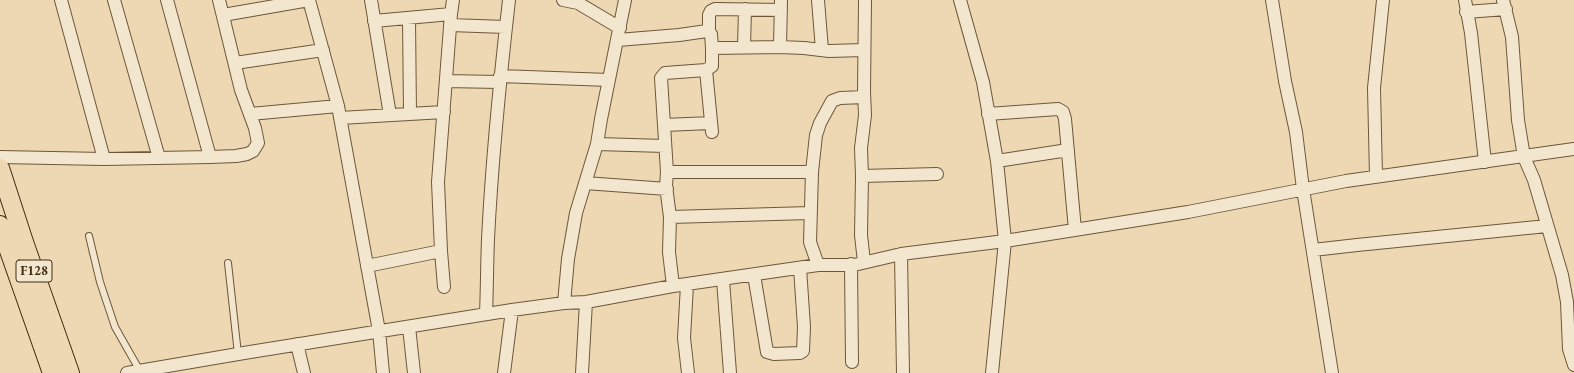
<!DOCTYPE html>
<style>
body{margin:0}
canvas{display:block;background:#edd8b3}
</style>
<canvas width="1574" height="373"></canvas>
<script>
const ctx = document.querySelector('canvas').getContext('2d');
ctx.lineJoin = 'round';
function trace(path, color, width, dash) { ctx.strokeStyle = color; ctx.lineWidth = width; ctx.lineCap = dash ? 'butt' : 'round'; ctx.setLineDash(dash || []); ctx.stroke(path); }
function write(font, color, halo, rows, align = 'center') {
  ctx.font = font + ' "EB Garamond",serif'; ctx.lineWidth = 4; ctx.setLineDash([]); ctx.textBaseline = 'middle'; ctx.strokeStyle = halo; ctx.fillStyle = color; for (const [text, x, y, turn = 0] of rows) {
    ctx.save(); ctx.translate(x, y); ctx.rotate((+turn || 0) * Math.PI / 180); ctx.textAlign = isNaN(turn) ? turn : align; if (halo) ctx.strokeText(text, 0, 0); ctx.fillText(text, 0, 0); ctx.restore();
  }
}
const lane = new Path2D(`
 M 89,236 L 100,282 L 115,327 L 140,371
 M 228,263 L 238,354`);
const street = new Path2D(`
 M 61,0 L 104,159
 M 114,0 L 159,158
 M 167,0 L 210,157
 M 309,0 L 338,106 L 379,331 L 383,373
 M 371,0 L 390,115
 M 563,0 L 578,3 L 620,28
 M 818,0 L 822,50
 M 960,0 L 983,82 L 997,161 L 1005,241 L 992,373
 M 1272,0 L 1285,81 L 1296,132 L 1303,189 L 1332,373
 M 1465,0 L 1471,33 L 1485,162
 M 1503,0 L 1512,37 L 1518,120 L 1524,157 L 1534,180 L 1562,275 L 1567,302 L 1569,349 L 1574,365
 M 1466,12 L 1506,9
 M 223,15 L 309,0
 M 409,18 L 410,114
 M 374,21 L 451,14
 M 450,25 L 506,27
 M 709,31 L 709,15 L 711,11 L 715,9 L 781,10
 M 618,40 L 679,35 L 707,31 L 711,34 L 712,48 L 780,47 L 804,48 L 829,51 L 864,50
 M 744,47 L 745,9
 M 780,47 L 781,0
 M 235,63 L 323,50
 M 706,70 L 712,132
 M 500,76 L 609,80
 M 446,81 L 499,82
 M 250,114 L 338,106
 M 988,114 L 1058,109 L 1063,112 L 1065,119 L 1075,230
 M 340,118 L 444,112
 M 664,125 L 711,123
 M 597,144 L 665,146
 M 0,157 L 104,159 L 210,157 L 236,156 L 247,154 L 253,151 L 258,143 L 255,128 L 241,90 L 219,0
 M 997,161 L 1068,150
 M 667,172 L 812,172
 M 862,176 L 937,174
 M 1376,177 L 1374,88 L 1383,0
 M 585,183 L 667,189
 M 670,217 L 810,213
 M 1313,250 L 1357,245 L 1547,226
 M 901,254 L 903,373
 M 864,262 L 861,235 L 862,176 L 861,148 L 865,115 L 864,92 L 865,0
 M 851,264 L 852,362
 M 818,265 L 810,242 L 812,172 L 816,135 L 820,123 L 832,101 L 840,98 L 864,97
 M 367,266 L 441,251
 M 754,275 L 767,352 L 774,354 L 800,353 L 803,351 L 804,327 L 800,268
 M 723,280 L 730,373
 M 687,285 L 684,338 L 688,373
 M 673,286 L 669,252 L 670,217 L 666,186 L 667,172 L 661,78 L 665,73 L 706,70 L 712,66 L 712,48
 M 444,287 L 441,251 L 438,182 L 451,14 L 453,0
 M 564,303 L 568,259 L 576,213 L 597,144 L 601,119 L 625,0
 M 486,314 C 487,289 487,264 488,239 C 492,159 500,79 509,0
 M 409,327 L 414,373
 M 297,344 L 304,373
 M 127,373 L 250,352 L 512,310 L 564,303 L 586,302 L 673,286 L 818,265 L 854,265 L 901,254 L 1005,241 L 1188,212 L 1346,181 L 1574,149
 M 504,373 L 512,310
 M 582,373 L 586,302`);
const primary = new Path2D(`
 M 0,168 L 24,242 L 70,373
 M 0,225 L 52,373`);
const shields = [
 [34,271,36]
];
const shieldNames = [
 ["F128",34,271]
];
trace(lane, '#6d573b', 8);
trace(street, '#6d573b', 14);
trace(primary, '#422c13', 20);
trace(lane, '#f3e6ce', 6);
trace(street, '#f3e6ce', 12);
trace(primary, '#edd8b3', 18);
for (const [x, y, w] of shields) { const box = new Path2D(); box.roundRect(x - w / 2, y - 11, w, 22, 3); ctx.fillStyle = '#f3e6ce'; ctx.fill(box); trace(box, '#422c13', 1); }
write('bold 13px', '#422c13', null, shieldNames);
</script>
